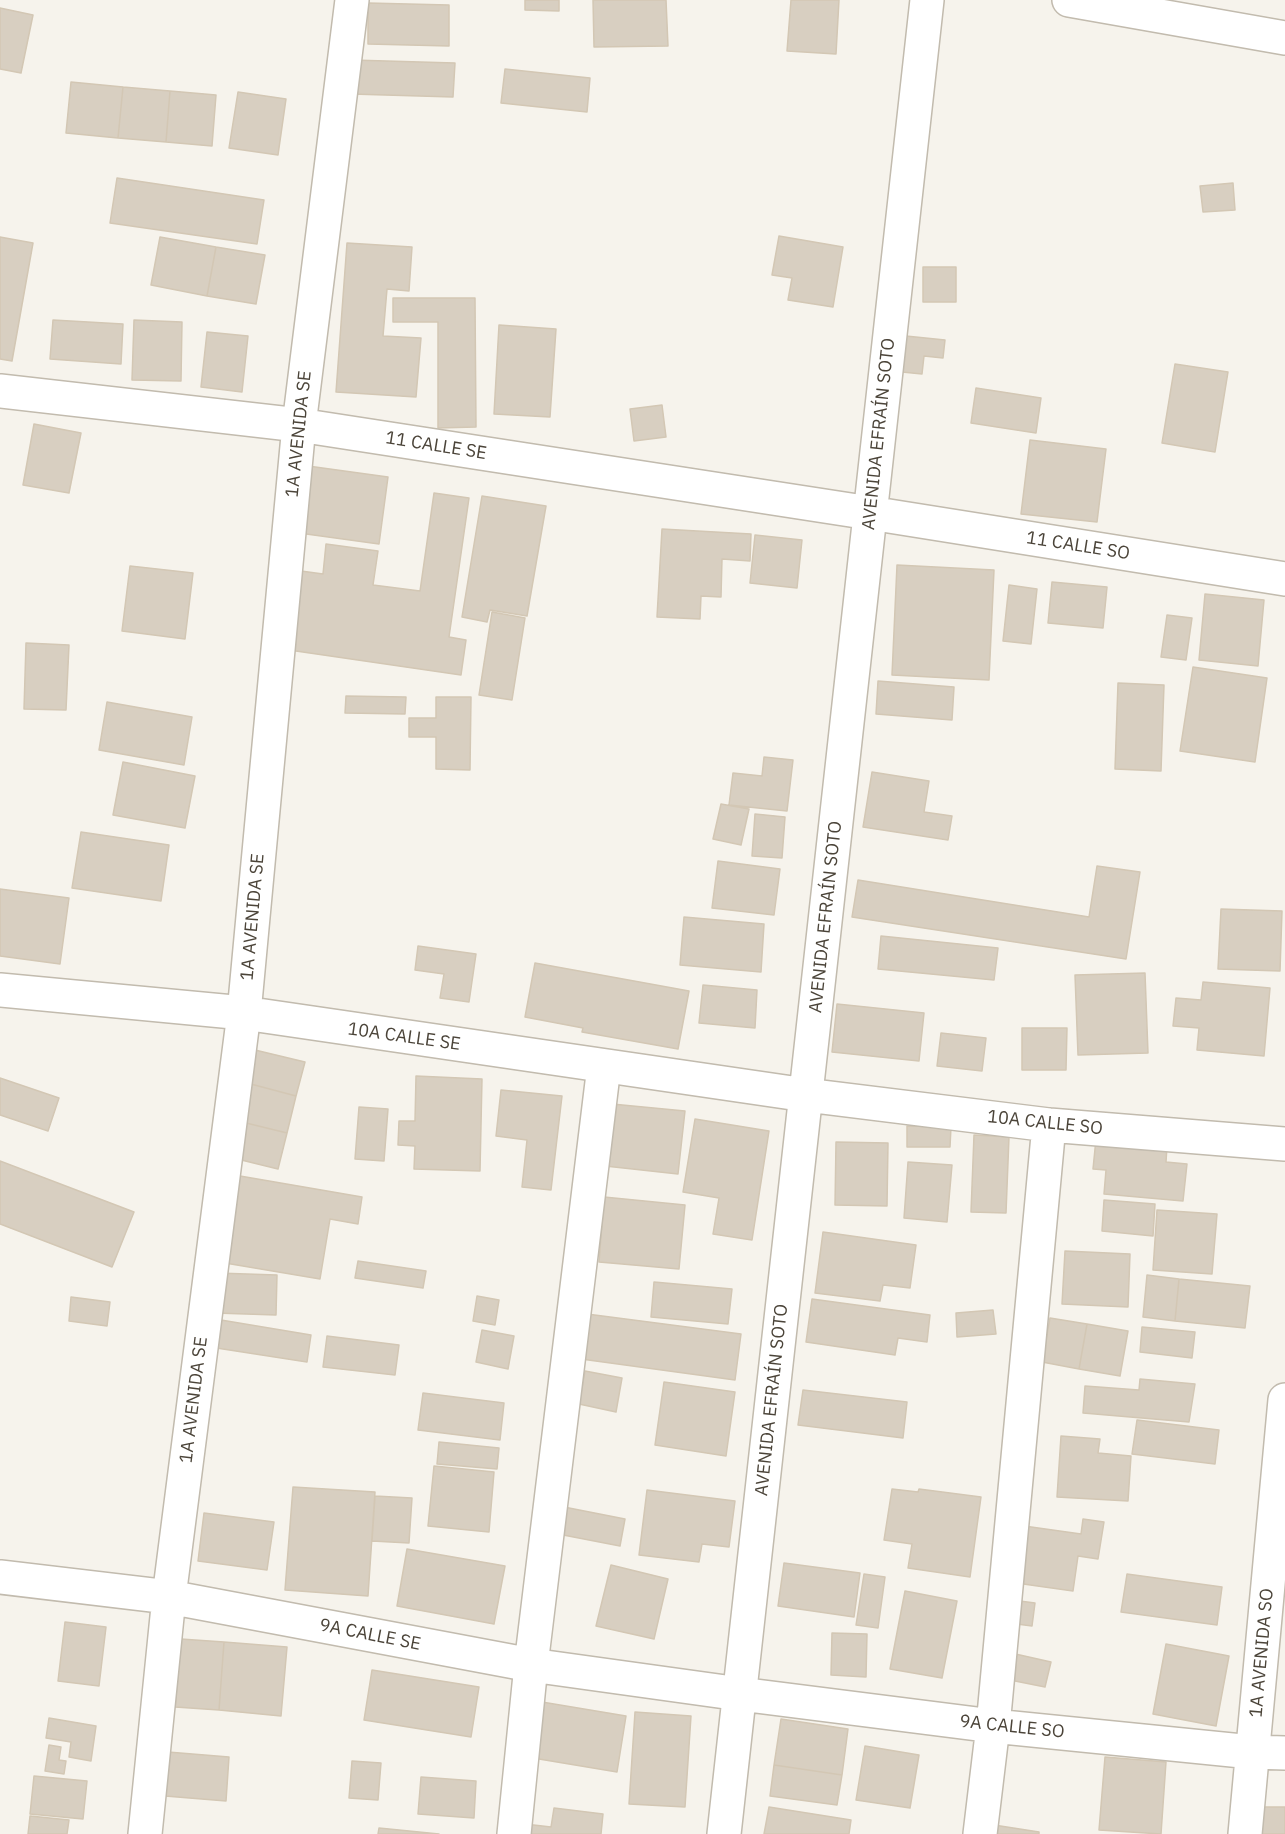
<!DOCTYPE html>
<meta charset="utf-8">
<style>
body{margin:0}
canvas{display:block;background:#f6f3ec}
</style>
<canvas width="1285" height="1834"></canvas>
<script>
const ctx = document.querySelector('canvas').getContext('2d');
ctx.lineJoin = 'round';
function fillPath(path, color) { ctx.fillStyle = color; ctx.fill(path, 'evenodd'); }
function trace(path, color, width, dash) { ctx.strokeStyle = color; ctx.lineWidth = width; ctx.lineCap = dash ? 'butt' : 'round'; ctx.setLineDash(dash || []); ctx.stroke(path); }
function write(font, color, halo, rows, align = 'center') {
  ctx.font = font + ' "IBM Plex Sans",sans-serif'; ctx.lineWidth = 4.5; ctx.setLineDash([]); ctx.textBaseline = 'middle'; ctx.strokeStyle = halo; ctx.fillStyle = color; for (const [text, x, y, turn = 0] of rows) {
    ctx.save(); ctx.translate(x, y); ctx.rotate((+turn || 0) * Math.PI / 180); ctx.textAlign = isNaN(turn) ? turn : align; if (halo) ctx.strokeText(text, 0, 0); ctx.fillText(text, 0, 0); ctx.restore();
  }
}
const building = new Path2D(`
 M 525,0 L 559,0 L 559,11 L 525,10 Z
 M 593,0 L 666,0 L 668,46 L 594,47 Z
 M 791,0 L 839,0 L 836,54 L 787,51 Z
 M 368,3 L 449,5 L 449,46 L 368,44 Z
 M 0,8 L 33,15 L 21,73 L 0,69 Z
 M 352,60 L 455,63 L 453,97 L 351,94 Z
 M 505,69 L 590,78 L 587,112 L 501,103 Z
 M 71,82 L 123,87 L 118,138 L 66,133 Z
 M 123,87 L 170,91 L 166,142 L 118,138 Z
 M 170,91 L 216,95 L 212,146 L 166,142 Z
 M 238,92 L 286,99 L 278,155 L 229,148 Z
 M 117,178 L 264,200 L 257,244 L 110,223 Z
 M 1233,183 L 1235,210 L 1203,212 L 1200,186 Z
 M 779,236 L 843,247 L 833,307 L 788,300 L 792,278 L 772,275 Z
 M 0,237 L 33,243 L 12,361 L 0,359 Z
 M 160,237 L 216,247 L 207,296 L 151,285 Z
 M 347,243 L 412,247 L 409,291 L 387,289 L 383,336 L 421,338 L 416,397 L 336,392 Z
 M 216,247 L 265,255 L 256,304 L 207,296 Z
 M 923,267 L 956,267 L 956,302 L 923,302 Z
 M 393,298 L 475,298 L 476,427 L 438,428 L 438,322 L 393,322 Z
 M 53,320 L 123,324 L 121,364 L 50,359 Z
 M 134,320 L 182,322 L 181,381 L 132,380 Z
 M 499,325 L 556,329 L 550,417 L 494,414 Z
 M 207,332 L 248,336 L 242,392 L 201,387 Z
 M 906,336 L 945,340 L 943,358 L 924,356 L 922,374 L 902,372 Z
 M 1175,364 L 1228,372 L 1215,452 L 1162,443 Z
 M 976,388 L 1041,398 L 1036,433 L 971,423 Z
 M 662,405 L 666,437 L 634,441 L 630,409 Z
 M 34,424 L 81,433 L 69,493 L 23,485 Z
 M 1030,440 L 1106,449 L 1097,522 L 1021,514 Z
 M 308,466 L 388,477 L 379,544 L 299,533 Z
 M 434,493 L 469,498 L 449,637 L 466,640 L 461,675 L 289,650 L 301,571 L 323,574 L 326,544 L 378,551 L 373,585 L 420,591 Z
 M 482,496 L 546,506 L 527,616 L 490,610 L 487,622 L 462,617 Z
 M 662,529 L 751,534 L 750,561 L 722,559 L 721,597 L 701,596 L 700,619 L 657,617 Z
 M 755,535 L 802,540 L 797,588 L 750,583 Z
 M 897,565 L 994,570 L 989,680 L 892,675 Z
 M 130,566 L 193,573 L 185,639 L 122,631 Z
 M 1052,582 L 1107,587 L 1103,628 L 1048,623 Z
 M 1009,585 L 1037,589 L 1031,644 L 1003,641 Z
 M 1205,594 L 1264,600 L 1258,666 L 1199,660 Z
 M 492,612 L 525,618 L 512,700 L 479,695 Z
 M 1167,615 L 1192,618 L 1186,660 L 1161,657 Z
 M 26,643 L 69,645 L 66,710 L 24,709 Z
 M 1193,667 L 1267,678 L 1255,762 L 1180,751 Z
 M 878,681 L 954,687 L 952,720 L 876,714 Z
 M 1118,683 L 1164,685 L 1161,771 L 1115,769 Z
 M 346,696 L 406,697 L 405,714 L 345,713 Z
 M 436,697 L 471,697 L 470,770 L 436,769 L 436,737 L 409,737 L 409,718 L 436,718 Z
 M 107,702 L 192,717 L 184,765 L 99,750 Z
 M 764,757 L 793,760 L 787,811 L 729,805 L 733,773 L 762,776 Z
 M 123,762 L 195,776 L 185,828 L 113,815 Z
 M 872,772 L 929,781 L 924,812 L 952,816 L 948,840 L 863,827 Z
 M 721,804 L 749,809 L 741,845 L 713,839 Z
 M 755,814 L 785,817 L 782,858 L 752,856 Z
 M 81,832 L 169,845 L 161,901 L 72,888 Z
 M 718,861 L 780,869 L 774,915 L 712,908 Z
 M 1097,866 L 1140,872 L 1126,959 L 852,917 L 858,880 L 1089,917 Z
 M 0,889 L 69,898 L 60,964 L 0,956 Z
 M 1221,909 L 1282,911 L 1280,971 L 1218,969 Z
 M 684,917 L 764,924 L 761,972 L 680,965 Z
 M 881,936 L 998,948 L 994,980 L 878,969 Z
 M 418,946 L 476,954 L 469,1002 L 440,998 L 444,974 L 415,970 Z
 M 535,963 L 689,991 L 678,1049 L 582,1032 L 583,1028 L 525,1017 Z
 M 1145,973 L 1148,1053 L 1078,1055 L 1075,975 Z
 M 1203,982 L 1270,988 L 1264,1056 L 1197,1050 L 1199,1028 L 1173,1026 L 1176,998 L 1201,1000 Z
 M 703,985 L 757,990 L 755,1028 L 699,1023 Z
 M 837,1004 L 924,1013 L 919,1061 L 832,1052 Z
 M 1022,1028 L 1067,1028 L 1066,1070 L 1022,1070 Z
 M 941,1033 L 986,1038 L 982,1071 L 937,1066 Z
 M 255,1050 L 305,1062 L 296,1096 L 247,1083 Z
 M 416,1076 L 482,1079 L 480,1171 L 414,1169 L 415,1146 L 398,1145 L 399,1121 L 415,1121 Z
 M 0,1078 L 59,1098 L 48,1131 L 0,1115 Z
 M 247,1083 L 296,1096 L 287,1133 L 238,1121 Z
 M 501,1090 L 562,1096 L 551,1190 L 522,1187 L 527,1140 L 496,1136 Z
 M 612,1104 L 685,1111 L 678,1174 L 605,1166 Z
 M 359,1107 L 388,1109 L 384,1161 L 355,1159 Z
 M 695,1119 L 769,1131 L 752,1240 L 713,1234 L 719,1198 L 683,1192 Z
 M 238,1121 L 287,1133 L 278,1169 L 229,1157 Z
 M 907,1126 L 951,1127 L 950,1147 L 907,1147 Z
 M 974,1135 L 1009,1137 L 1006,1213 L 971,1212 Z
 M 1096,1139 L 1167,1146 L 1166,1162 L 1187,1164 L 1183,1201 L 1104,1194 L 1106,1170 L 1093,1169 Z
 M 836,1142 L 888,1143 L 887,1206 L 835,1205 Z
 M 0,1161 L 134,1212 L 112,1267 L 0,1224 Z
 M 908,1162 L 952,1165 L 947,1222 L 904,1218 Z
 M 240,1176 L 362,1197 L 358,1224 L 330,1219 L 320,1279 L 225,1263 Z
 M 604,1197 L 685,1205 L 679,1269 L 599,1262 Z
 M 1104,1200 L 1155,1204 L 1153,1236 L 1102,1231 Z
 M 1157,1210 L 1217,1214 L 1212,1274 L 1153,1270 Z
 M 823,1232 L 916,1245 L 910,1288 L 883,1285 L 880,1301 L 815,1293 Z
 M 1065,1251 L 1130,1254 L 1128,1307 L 1062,1304 Z
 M 358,1261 L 426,1271 L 423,1288 L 355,1278 Z
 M 217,1273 L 277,1275 L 276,1315 L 215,1313 Z
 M 1147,1275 L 1179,1279 L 1175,1321 L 1143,1317 Z
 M 1179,1279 L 1250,1286 L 1245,1328 L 1175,1321 Z
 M 654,1282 L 732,1289 L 728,1324 L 651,1317 Z
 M 477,1296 L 499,1300 L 495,1325 L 473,1321 Z
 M 71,1297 L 110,1302 L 107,1326 L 69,1321 Z
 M 812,1299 L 930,1315 L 927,1342 L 898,1338 L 895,1355 L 806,1342 Z
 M 993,1310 L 996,1334 L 957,1337 L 956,1313 Z
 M 587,1314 L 741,1334 L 735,1380 L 581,1359 Z
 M 1050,1318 L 1087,1324 L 1079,1369 L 1042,1362 Z
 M 215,1319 L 311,1335 L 307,1362 L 210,1347 Z
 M 1087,1324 L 1128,1331 L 1120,1376 L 1079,1369 Z
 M 1142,1327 L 1195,1332 L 1192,1358 L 1140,1352 Z
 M 482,1330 L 514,1336 L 508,1369 L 476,1362 Z
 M 327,1336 L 399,1345 L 395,1375 L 323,1367 Z
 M 585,1371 L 622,1378 L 616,1412 L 579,1404 Z
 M 1140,1379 L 1195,1384 L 1189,1422 L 1083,1413 L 1085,1386 L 1139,1390 Z
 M 664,1382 L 735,1392 L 726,1456 L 655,1445 Z
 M 803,1390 L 907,1402 L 903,1438 L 798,1425 Z
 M 423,1393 L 504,1403 L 500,1440 L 418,1430 Z
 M 1137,1420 L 1219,1430 L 1215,1464 L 1132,1454 Z
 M 1061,1436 L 1100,1439 L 1098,1453 L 1131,1456 L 1128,1501 L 1057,1497 Z
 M 439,1442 L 499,1448 L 497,1469 L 437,1464 Z
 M 434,1466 L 494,1472 L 489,1532 L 428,1526 Z
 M 293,1487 L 375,1492 L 368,1596 L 285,1590 Z
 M 892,1489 L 918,1492 L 919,1489 L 981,1497 L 970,1577 L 908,1568 L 912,1544 L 884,1540 Z
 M 647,1490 L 735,1501 L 729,1547 L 702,1544 L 699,1562 L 639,1555 Z
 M 375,1496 L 412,1498 L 409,1543 L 372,1541 Z
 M 564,1507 L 625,1519 L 620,1546 L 558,1534 Z
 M 204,1513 L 274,1522 L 267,1570 L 198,1561 Z
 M 1083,1519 L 1104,1522 L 1098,1559 L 1078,1556 L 1073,1591 L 1009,1582 L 1017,1525 L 1081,1534 Z
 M 407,1549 L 505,1566 L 494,1624 L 397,1606 Z
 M 784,1563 L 860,1573 L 854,1617 L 778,1606 Z
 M 611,1565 L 668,1579 L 654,1639 L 596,1626 Z
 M 864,1574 L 885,1577 L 878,1628 L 856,1625 Z
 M 1127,1574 L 1222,1587 L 1217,1625 L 1121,1612 Z
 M 905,1591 L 957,1601 L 942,1678 L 890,1669 Z
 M 1012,1600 L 1035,1603 L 1032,1626 L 1009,1623 Z
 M 65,1622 L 106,1627 L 99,1686 L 58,1681 Z
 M 832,1633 L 867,1634 L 866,1677 L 831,1675 Z
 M 181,1639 L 224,1642 L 219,1710 L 175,1707 Z
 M 224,1642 L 287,1647 L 281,1716 L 219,1710 Z
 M 1166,1644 L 1229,1656 L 1216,1726 L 1153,1714 Z
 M 1011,1653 L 1051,1662 L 1045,1687 L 1005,1679 Z
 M 372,1670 L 479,1687 L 471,1737 L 364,1720 Z
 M 536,1701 L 626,1716 L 617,1772 L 527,1757 Z
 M 635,1712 L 691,1716 L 685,1807 L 629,1804 Z
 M 49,1718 L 96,1726 L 91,1761 L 69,1757 L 71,1742 L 46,1738 Z
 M 781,1719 L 848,1729 L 842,1775 L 774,1765 Z
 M 49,1745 L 61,1747 L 59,1760 L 66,1761 L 64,1774 L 45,1771 Z
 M 865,1746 L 919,1755 L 910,1808 L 856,1800 Z
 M 168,1752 L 229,1757 L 226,1801 L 165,1796 Z
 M 1105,1757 L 1166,1762 L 1161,1834 L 1099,1830 Z
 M 352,1761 L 381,1763 L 378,1800 L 349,1798 Z
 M 774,1765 L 842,1775 L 837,1805 L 770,1796 Z
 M 34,1776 L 87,1781 L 83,1819 L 30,1814 Z
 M 421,1777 L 476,1781 L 474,1818 L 418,1814 Z
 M 769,1807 L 851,1820 L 849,1834 L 764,1834 Z
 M 1252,1807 L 1285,1807 L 1285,1834 L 1252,1834 Z
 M 554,1808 L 603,1814 L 601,1834 L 523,1834 L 525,1824 L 551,1827 Z
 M 30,1816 L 69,1820 L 67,1834 L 28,1834 Z
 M 994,1825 L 1039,1832 L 1039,1834 L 993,1834 Z
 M 379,1828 L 439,1834 L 378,1834 Z`);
const minor = new Path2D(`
 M 1069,0 L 1285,38
 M 0,391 L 299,425 L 870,513 L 1285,579
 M 0,990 L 244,1013 L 806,1095 L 1049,1125 L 1285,1144
 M 0,1577 L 169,1597 L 531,1665 L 740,1694 L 993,1726 L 1252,1752 L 1285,1753
 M 145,1834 L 169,1597 L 244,1013 L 299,425 L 352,0
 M 514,1834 L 531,1665 L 604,1066
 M 724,1834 L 927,0
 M 980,1834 L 993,1726 L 1049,1125
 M 1245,1834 L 1285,1400`);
const streetNames = [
 ["1A AVENIDA SE",299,434,-84],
 ["AVENIDA EFRAÍN SOTO",879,434,-84],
 ["11 CALLE SE",436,446,9],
 ["11 CALLE SO",1078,546,9],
 ["1A AVENIDA SE",253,917,-85],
 ["AVENIDA EFRAÍN SOTO",826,917,-84],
 ["10A CALLE SE",404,1037,8],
 ["10A CALLE SO",1045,1123,6],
 ["1A AVENIDA SE",194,1400,-83],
 ["AVENIDA EFRAÍN SOTO",772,1400,-84],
 ["9A CALLE SE",370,1635,11],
 ["1A AVENIDA SO",1262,1653,-85],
 ["9A CALLE SO",1012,1727,6]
];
fillPath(building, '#d8cfc1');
trace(building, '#d3c7b4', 1.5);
trace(minor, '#c2bbae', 36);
trace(minor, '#fff', 33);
write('18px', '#4b4439', '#fff', streetNames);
</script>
